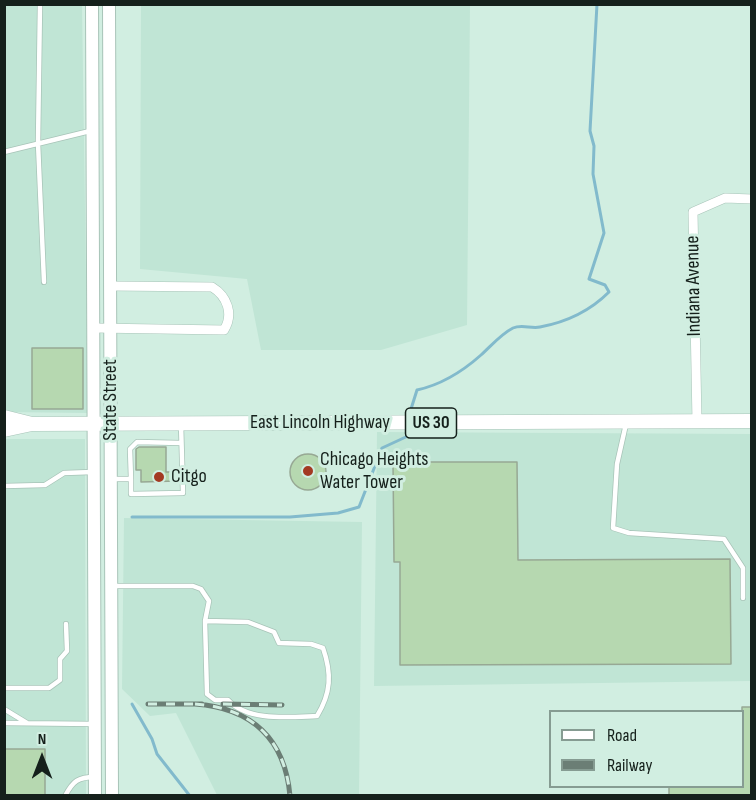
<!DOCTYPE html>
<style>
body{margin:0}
#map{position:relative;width:756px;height:800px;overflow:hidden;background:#d1eee1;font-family:"Sofia Sans Condensed",sans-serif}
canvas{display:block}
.frame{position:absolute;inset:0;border:6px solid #15201b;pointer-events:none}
.legend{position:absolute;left:549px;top:710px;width:195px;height:78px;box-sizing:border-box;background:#d1eee1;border:2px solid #869c92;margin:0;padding:8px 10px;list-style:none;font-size:18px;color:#15201b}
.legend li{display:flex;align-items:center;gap:12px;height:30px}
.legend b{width:30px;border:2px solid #869c92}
.north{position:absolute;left:12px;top:728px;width:60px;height:60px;-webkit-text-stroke:4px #d1eee1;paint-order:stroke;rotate:0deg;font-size:16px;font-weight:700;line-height:24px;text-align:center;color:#15201b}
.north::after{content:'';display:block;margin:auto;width:21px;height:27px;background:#15201b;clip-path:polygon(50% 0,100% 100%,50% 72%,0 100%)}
</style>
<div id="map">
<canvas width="756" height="800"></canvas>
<div class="frame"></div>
<ul class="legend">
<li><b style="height:8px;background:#fff"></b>Road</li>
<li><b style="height:8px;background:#6b7e75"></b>Railway</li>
</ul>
<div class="north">N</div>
</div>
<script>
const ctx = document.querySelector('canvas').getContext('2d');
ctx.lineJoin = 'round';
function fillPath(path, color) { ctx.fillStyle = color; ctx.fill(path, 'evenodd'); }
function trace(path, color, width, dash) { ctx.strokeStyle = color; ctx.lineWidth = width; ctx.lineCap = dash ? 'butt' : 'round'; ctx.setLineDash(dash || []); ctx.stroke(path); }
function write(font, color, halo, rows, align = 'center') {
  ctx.font = font + ' "Sofia Sans Condensed",sans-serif'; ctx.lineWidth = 6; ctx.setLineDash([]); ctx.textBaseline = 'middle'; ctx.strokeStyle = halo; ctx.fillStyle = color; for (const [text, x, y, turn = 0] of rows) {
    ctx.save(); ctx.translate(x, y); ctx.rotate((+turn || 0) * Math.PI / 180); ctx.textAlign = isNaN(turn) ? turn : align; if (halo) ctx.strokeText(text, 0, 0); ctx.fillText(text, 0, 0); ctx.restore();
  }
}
const built = new Path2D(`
 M 5,5 L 82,5 L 88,413 L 5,412 Z
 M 141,5 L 470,5 L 467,325 L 381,350 L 261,350 L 247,279 L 140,269 Z
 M 377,432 L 751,434 L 751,681 L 374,686 Z
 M 4,439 L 85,439 L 86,795 L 5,795 Z
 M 124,518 L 362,522 L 359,795 L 217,795 L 176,713 L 150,716 L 122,689 Z`);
const stream = new Path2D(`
 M 411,409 L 417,390 C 440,385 463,371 481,355 C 491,346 501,334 513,328 C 522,324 531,329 540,327 C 567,322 590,311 609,292 L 605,285 L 589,279 L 604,233 L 593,174 L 594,146 L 590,131 L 597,4
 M 132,517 L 290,517 L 338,513 L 359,507 L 382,448 L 408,436
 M 132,704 L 152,739 L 157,754 L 190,796`);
const building = new Path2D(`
 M 32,348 L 83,348 L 83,409 L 32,409 Z
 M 139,447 L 166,447 L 166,472 L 177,472 L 177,481 L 141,482 L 141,470 L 136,470 L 136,449 Z
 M290 472a18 18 0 1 1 36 0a18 18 0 1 1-36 0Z
 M 393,462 L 517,462 L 518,560 L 730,559 L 731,664 L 400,665 L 400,562 L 394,562 Z
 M 742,707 L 752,707 L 752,795 L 669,795 L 669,786 L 742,786 Z
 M 4,749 L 45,749 L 45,795 L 4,795 Z`);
const lane = new Path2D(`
 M 40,4 L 38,143 L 44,282
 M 4,152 L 90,131
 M 626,424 L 617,464 L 613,528 L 629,533 L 724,539 L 743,568 L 743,598
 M 111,479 L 131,479 L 131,494 L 183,493 L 181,424
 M 131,479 L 130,449 L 137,442 L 181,443
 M 4,486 L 45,485 L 64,473 L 93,472
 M 112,586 L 193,586 L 201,589 L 209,601 L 205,621 L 207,694 L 215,700 L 228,700 C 248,722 290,717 317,716 C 331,693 332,674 323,648 L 311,644 L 279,643 L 274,632 L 248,622 L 205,621
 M 4,688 L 49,688 L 60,680 L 60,659 L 67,651 L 66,624
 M 4,709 L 27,723
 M 4,723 L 95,724
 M 65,796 C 73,781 78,777 95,777`);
const street = new Path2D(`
 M 95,328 L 224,330 C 234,314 227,296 212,287 L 110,286
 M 697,422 L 693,212 L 725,198 L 752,199`);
const secondary = new Path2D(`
 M 92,4 L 95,796
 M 109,4 L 112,796`);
const primary = new Path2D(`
 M 4,417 L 32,424
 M 4,430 L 32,424 L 752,421`);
const rail = new Path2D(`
 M 148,704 L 202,704
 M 195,704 C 252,708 285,739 290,796
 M 223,704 L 282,705`);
const markers = [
 [308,471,6,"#a33a22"],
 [159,477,6,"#a33a22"]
];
const shields = [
 [431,423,51]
];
const shieldNames = [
 ["US 30",431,423]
];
const streetNames = [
 ["Indiana Avenue",694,286,-91],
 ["State Street",111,400,-90],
 ["East Lincoln Highway",320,423]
];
const poiNames = [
 ["Chicago Heights",320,460],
 ["Water Tower",320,483],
 ["Citgo",171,477]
];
fillPath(built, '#c0e5d5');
trace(stream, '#82bacc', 3);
fillPath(building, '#b6d8b0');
trace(building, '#97a894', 1.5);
trace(lane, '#a8c4b8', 6);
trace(street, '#a8c4b8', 10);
trace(secondary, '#a8c4b8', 14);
trace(primary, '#a8c4b8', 15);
trace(lane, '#fff', 4.5);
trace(street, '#fff', 9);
trace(secondary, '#fff', 12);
trace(primary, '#fff', 14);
trace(rail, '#6b7e75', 5);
trace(rail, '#d1eee1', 3, [9]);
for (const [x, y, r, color] of markers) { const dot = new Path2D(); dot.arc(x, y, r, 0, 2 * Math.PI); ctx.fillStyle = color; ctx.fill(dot); trace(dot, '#d1eee1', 2); }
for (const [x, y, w] of shields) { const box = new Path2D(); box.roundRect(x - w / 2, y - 15, w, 30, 4.5); ctx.fillStyle = '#d1eee1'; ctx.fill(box); trace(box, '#15201b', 1.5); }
write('bold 18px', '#15201b', null, shieldNames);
write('20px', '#15201b', '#d1eee1', streetNames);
write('20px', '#15201b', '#d1eee1', poiNames, 'left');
</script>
